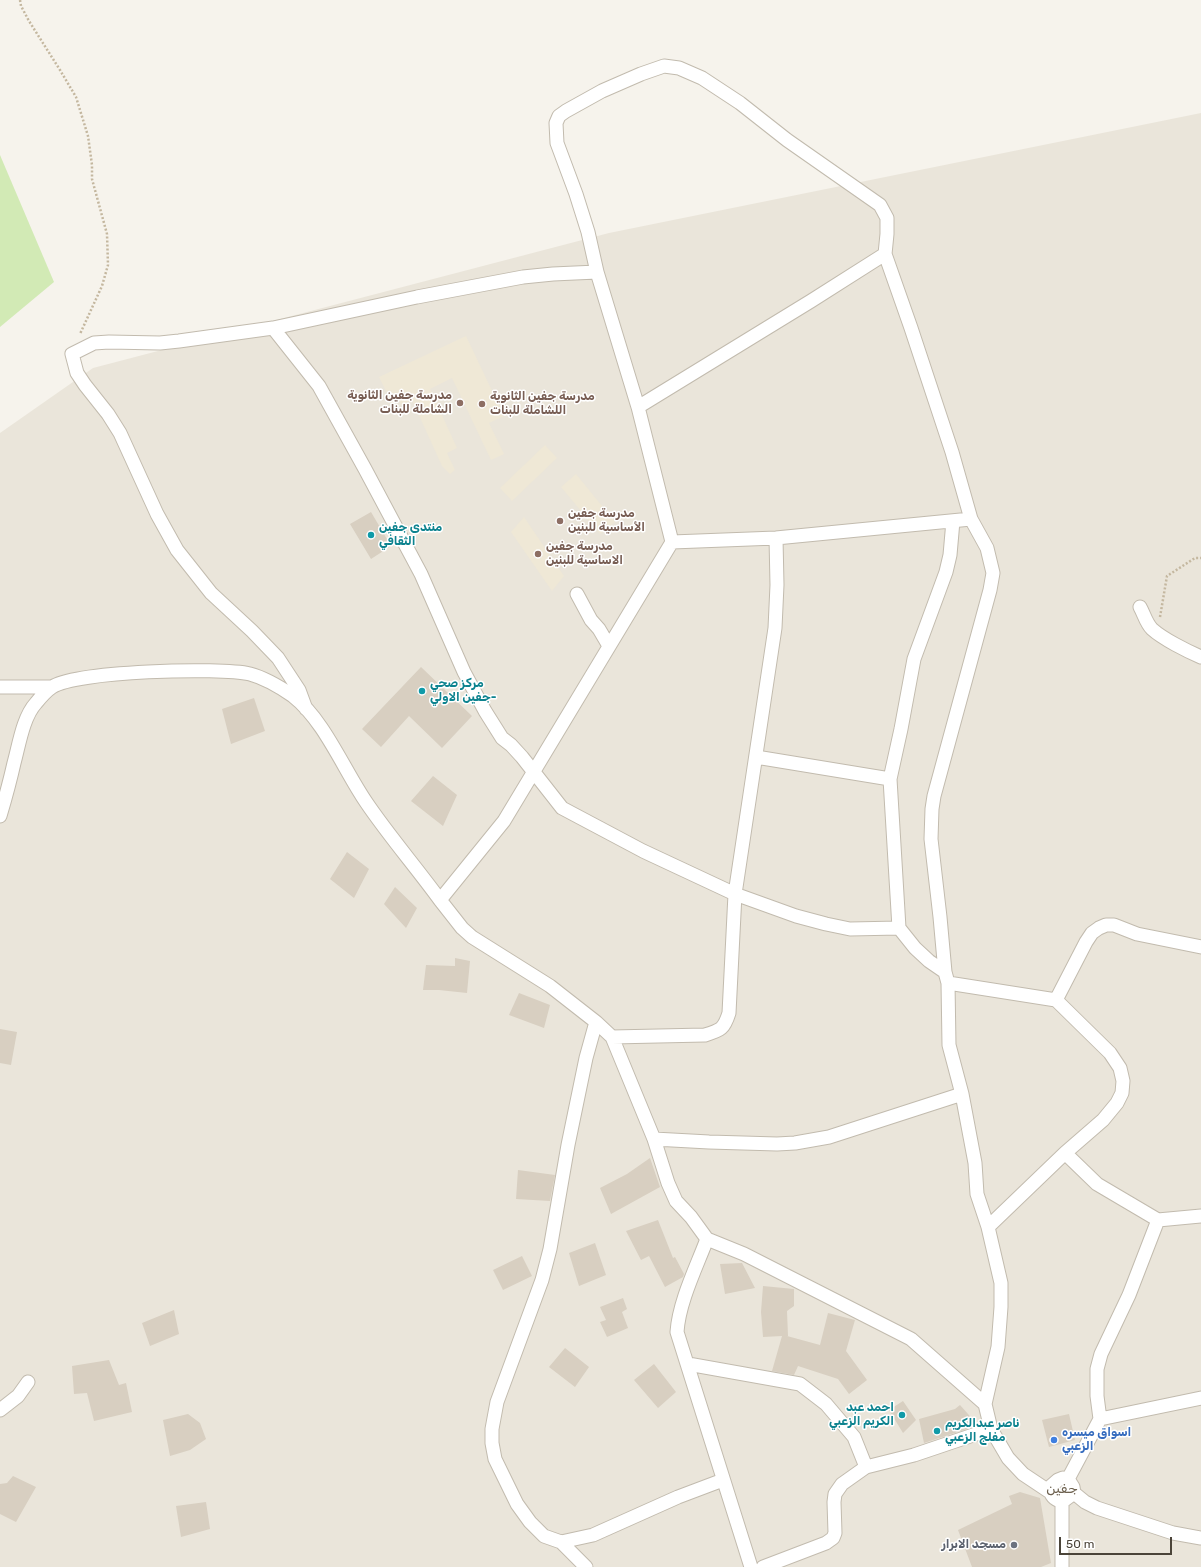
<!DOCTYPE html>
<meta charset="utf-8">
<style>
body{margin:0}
#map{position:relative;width:1201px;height:1567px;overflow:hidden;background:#f6f3ec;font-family:Rubik,sans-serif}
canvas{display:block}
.scale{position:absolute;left:1059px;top:1537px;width:113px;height:18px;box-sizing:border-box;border:2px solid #4b4439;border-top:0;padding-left:5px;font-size:12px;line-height:14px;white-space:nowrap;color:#4b4439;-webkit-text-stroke:3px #fff;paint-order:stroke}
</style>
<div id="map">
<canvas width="1201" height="1567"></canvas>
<div class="scale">50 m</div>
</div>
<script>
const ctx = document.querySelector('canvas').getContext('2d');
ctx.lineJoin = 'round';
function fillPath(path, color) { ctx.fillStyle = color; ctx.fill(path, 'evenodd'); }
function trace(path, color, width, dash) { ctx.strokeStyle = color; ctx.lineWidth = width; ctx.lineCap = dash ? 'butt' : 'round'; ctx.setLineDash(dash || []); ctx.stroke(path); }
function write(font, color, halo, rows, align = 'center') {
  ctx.font = font + ' Rubik,Vazirmatn,sans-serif'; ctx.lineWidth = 3; ctx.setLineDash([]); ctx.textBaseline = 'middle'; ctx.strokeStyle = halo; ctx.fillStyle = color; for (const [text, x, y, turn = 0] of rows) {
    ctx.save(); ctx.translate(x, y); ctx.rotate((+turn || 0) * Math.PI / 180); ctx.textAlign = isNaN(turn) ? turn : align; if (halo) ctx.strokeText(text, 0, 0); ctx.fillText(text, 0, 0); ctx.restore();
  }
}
const residential = new Path2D(`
 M 1201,113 L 1201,1567 L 0,1567 L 0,433 L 93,368 L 609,233 Z`);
const education = new Path2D(`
 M 466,336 L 504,416 L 489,423 L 504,454 L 491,460 L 452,378 L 430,389 L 457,448 L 447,453 L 455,470 L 450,474 L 442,466 L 412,400 L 401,405 L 399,400 L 392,403 L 379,377 Z
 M 545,445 L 557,458 L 512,501 L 500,488 Z
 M 576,474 L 615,522 L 600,534 L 561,487 Z
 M 524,517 L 564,576 L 552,591 L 511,532 Z`);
const green = new Path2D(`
 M 0,155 L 54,282 L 0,327 Z`);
const building = new Path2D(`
 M 371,512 L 391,546 L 371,559 L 350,524 Z
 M 421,667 L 472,716 L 442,748 L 409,716 L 381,747 L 362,729 Z
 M 254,698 L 265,731 L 231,744 L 222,709 Z
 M 433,776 L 457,795 L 443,826 L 411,801 Z
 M 347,852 L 369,869 L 354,898 L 330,879 Z
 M 395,887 L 417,908 L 406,928 L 384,904 Z
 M 455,958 L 470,961 L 467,993 L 439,990 L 423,990 L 426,965 L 455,966 Z
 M 519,993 L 550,1005 L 544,1028 L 509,1015 Z
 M 0,1029 L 17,1032 L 11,1065 L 0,1063 Z
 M 650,1158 L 660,1187 L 611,1214 L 600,1188 L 627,1174 Z
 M 518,1170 L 555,1175 L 550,1201 L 516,1199 Z
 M 658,1220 L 673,1258 L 675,1257 L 684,1274 L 683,1277 L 665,1287 L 649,1256 L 641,1260 L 626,1231 Z
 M 595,1243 L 606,1275 L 579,1286 L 569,1253 Z
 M 522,1256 L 532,1276 L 503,1290 L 493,1270 Z
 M 742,1263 L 755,1288 L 725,1294 L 720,1264 Z
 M 763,1286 L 794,1289 L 794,1306 L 787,1311 L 788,1336 L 787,1336 L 820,1345 L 828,1313 L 855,1320 L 846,1351 L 867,1380 L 849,1394 L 838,1379 L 798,1366 L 794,1375 L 772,1371 L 782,1336 L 763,1337 L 761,1312 Z
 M 623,1298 L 627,1309 L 622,1312 L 628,1328 L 607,1337 L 600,1322 L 606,1320 L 600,1307 Z
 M 174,1310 L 179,1334 L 150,1346 L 142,1323 Z
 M 565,1348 L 589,1367 L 575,1387 L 549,1367 Z
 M 109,1360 L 119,1385 L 126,1383 L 132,1412 L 94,1421 L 87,1393 L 74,1394 L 72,1366 Z
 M 654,1364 L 676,1392 L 658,1408 L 634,1380 Z
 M 903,1401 L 916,1420 L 903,1433 L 889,1410 Z
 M 960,1405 L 976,1423 L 970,1428 L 924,1443 L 919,1419 L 955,1409 Z
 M 188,1414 L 200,1423 L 206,1439 L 190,1450 L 170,1456 L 163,1420 Z
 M 1069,1414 L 1075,1440 L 1049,1447 L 1042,1420 Z
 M 13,1476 L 36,1487 L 16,1522 L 0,1514 L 0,1484 L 7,1483 Z
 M 1020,1492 L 1040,1498 L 1051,1563 L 1041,1567 L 972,1567 L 958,1530 L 1012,1504 L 1009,1496 Z
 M 206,1502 L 210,1529 L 181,1537 L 176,1506 Z`);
const path = new Path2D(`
 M 20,0 L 21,6 L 29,21 L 60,70 L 76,97 L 88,136 L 92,165 L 92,179 L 107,234 L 108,265 L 102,286 L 80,334
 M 1160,617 L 1167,576 L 1195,558 L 1201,558`);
const minor = new Path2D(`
 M 273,328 L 319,386 L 365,469 L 421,574 L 464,672 L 485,711 L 502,738 L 511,745 L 522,757 L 562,808 L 643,851 L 735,894 L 796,916 L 826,924 L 850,929 L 899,928
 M 638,407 L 811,301 L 885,254
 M 971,519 L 776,538 L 672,542 L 504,821 L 440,900 L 462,928 L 472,937 L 550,986 L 596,1022 L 612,1037 L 654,1139 L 668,1183 L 676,1201 L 691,1217 L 707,1239 L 744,1254 L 911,1339 L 985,1404 L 991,1429 L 1008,1458 L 1023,1474 L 1050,1492
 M 672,542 L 638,407 L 597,272 L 588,232 L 576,194 L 557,143 L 556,123 L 559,116 L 566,111 L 602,91 L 641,74 L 664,66 L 679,68 L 702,78 L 740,103 L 787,140 L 880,205 L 887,218 L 887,234 L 885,254 L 911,328 L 952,452 L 971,519 L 987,548 L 993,573 L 990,590 L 934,796 L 932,809 L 931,839 L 940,917 L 945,972 L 948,983 L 949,1045 L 962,1094 L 975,1163 L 977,1194 L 988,1227 L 1001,1283 L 1001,1307 L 998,1347 L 985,1404
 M 577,594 L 591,620 L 599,629 L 609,646
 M 1140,607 C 1144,614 1146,623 1152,629 C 1163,639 1187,651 1201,657
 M 0,687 L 52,687
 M 306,709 L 299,690 L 278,658 L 252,631 L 211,593 L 177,550 L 157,514 L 120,433 L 108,414 L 85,385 L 77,373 L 72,354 L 94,343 L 109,342 L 160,343 L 179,341 L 273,328 L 417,297 L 523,277 L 553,274 L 597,272
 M 756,757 L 890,779
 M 0,816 C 5,799 10,781 14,763 C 19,745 23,717 36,703 C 40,698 46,691 52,687 C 75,671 220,667 250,674 C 265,678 280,687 293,696 C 324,720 344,770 366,802 C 389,836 416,867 440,900
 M 945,972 L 929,961 L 915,948 L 899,928 L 890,779 L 901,729 L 914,659 L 946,572 L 950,555 L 953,521
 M 948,983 L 1056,1000 L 1086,942 L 1092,933 L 1099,928 L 1106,925 L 1114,925 L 1137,934 L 1201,947
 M 612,1037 L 705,1035 C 721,1030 724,1029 729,1013 L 735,894 L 775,628 L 777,585 L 776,538
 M 654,1139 L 709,1142 L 777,1144 L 795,1143 L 829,1137 L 962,1094
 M 1065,1153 L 1097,1184 L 1158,1220 L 1201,1216
 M 988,1227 L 1065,1153 L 1103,1120 L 1117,1103 L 1122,1093 L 1123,1081 L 1120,1068 L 1110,1053 L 1056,1000
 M 707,1239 C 696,1268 679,1302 677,1332 L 751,1567
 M 688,1364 L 800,1384 L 826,1404 L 854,1437 L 866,1467
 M 0,1410 L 18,1396 L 28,1382
 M 1100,1419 L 1201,1398
 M 1063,1478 L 1068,1479 L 1073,1487 L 1074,1493 L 1062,1502 C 1054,1499 1050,1496 1050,1487 L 1058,1480 Z
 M 1068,1479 L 1100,1419 L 1097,1396 L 1097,1369 L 1101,1354 L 1129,1295 L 1158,1220
 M 1074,1493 L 1085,1502 L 1097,1508 L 1173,1533 L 1201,1538
 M 1062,1502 L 1062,1567
 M 561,1542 L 593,1535 L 678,1497 L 723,1480
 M 586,1567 L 561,1542 L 544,1536 L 530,1522 L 517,1504 L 495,1459 L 492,1443 L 492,1429 L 497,1402 L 542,1280 L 550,1249 L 568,1145 L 586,1058 L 596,1022
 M 763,1567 L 826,1543 L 833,1538 L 835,1533 L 834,1502 L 835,1494 L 842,1484 L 866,1467 L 914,1455 L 991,1429`);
const markers = [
 [460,403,4,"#8d6e63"],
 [482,404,4,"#8d6e63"],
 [560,521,4,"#8d6e63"],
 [371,535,4,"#0f9aa8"],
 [538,554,4,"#8d6e63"],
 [422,691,4,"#0f9aa8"],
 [902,1415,4,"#0f9aa8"],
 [937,1431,4,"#0f9aa8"],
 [1054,1440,4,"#3f7fe0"],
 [1014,1545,4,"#6b7280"]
];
const educationNames = [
 ["مدرسة جفين الثانوية",452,396,"right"],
 ["الشاملة للبنات",452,410,"right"],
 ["مدرسة جفين الثانوية",490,397],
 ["اللشاملة للبنات",490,411],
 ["مدرسة جفين",568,514],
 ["الأساسية للبنين",568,528],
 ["مدرسة جفين",546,547],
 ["الاساسية للبنين",546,561]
];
const cultureNames = [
 ["منتدى جفين",379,528],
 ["الثقافي",379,542],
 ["مركز صحي",430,684],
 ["جفين الاولي-",430,698],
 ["احمد عبد",894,1408,"right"],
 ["الكريم الزعبي",894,1422,"right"],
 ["ناصر عبدالكريم",945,1424],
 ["مفلج الزعبي",945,1438]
];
const shopNames = [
 ["اسواق ميسره",1062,1433],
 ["الزعبي",1062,1447]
];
const worshipNames = [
 ["مسجد الابرار",1006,1545]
];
const quarterNames = [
 ["جفين",1062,1489]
];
fillPath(residential, '#eae5da');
fillPath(education, '#efe8d6');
fillPath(green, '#d2eab5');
fillPath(building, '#d8cfc1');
trace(minor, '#c2bbae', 15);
trace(path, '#c4b79f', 2.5, [2, 2]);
trace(minor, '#fff', 13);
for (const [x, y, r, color] of markers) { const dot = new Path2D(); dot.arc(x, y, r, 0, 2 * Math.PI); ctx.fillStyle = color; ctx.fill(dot); trace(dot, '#fff', 1.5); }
write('bold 12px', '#785e54', '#fff', educationNames, 'left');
write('bold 12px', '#0d838f', '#fff', cultureNames, 'left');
write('bold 12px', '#366cbe', '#fff', shopNames, 'left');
write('bold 12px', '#5b616d', '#fff', worshipNames, 'right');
write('14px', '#6e6250', '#fff', quarterNames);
</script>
